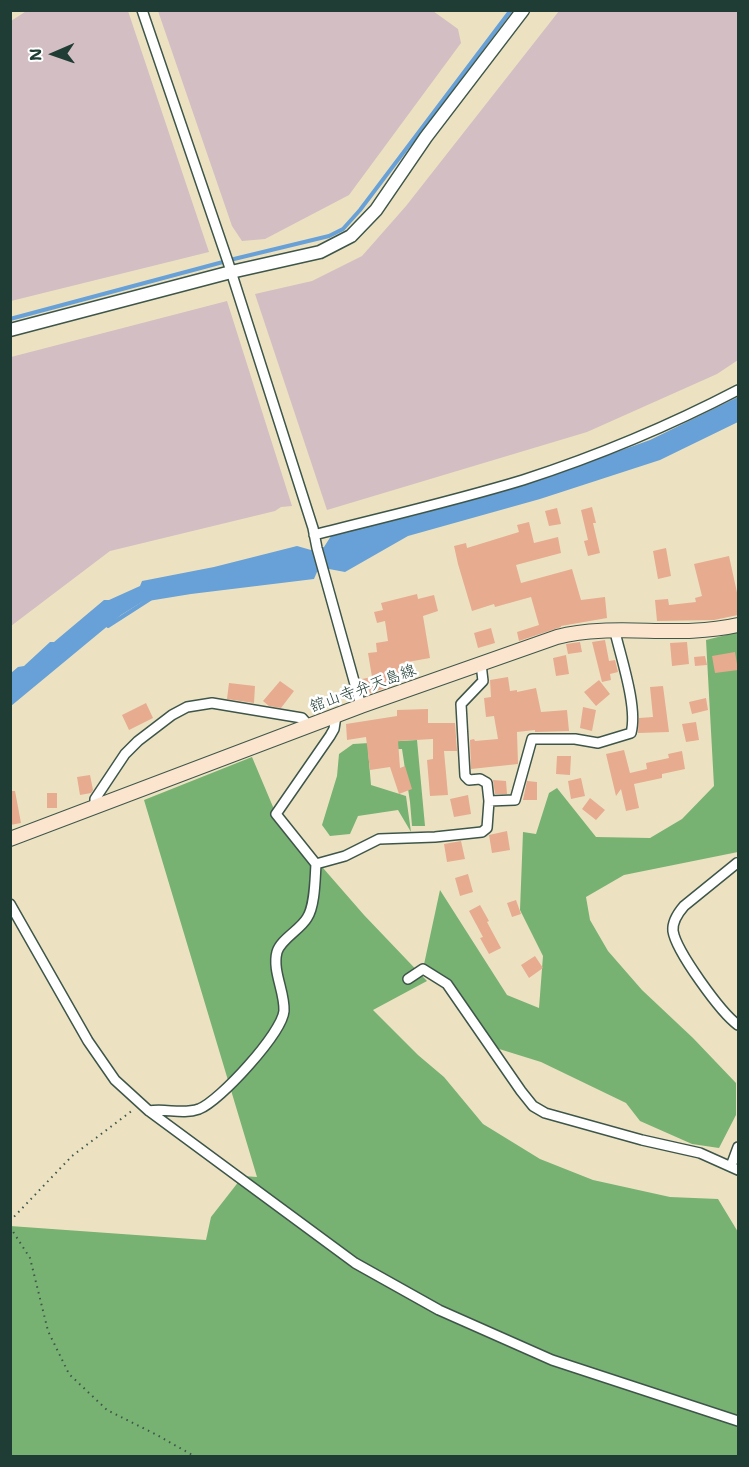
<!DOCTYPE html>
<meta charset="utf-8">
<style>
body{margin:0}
#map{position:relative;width:749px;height:1467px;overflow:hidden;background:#ece2c2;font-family:"Shantell Sans",sans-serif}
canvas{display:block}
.frame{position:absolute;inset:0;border:12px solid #1f3d34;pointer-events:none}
.north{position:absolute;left:24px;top:24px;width:60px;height:60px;-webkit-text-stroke:4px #fff;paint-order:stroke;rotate:268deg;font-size:16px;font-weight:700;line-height:24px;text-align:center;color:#1f3d34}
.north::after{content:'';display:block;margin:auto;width:21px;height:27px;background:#1f3d34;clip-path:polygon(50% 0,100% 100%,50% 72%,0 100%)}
</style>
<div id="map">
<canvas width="749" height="1467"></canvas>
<div class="frame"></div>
<div class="north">N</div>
</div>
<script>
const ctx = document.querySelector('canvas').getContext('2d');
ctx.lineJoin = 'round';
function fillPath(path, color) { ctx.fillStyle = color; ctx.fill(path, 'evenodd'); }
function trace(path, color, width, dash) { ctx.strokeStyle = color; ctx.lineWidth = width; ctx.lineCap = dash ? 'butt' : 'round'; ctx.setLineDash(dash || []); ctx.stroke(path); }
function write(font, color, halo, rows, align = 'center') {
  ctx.font = font + ' "Shantell Sans","Klee One",sans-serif'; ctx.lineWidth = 5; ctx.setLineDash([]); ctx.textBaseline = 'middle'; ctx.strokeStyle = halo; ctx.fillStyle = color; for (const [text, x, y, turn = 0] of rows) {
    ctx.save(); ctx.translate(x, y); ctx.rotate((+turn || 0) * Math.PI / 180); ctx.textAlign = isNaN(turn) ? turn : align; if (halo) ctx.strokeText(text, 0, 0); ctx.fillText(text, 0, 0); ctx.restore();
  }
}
const industrial = new Path2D(`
 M 28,10 L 128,11 L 209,252 L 11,301 L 11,21 Z
 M 158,11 L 433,11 L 458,29 L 461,43 L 349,195 L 265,239 L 242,241 L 232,226 Z
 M 559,11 L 738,11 L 738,360 L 717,374 L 587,432 L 327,510 L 255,294 L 312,281 L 362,256 L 406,206 Z
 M 227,301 L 292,506 L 281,507 L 275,511 L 110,551 L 11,626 L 11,357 Z`);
const forest = new Path2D(`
 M 738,632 L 738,852 L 624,875 L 586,897 L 590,920 L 608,951 L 642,990 L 693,1038 L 736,1083 L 736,1115 L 719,1148 L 692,1144 L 640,1121 L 626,1103 L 541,1062 L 496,1048 L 468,1006 L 423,969 L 440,890 L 507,995 L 539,1008 L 543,956 L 520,910 L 523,832 L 536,834 L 549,793 L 557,788 L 596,837 L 650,838 L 682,819 L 714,786 L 706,640 Z
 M 417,740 L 425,826 L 412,826 L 410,802 L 402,749 L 368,750 L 371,785 L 406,796 L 411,832 L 398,810 L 358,816 L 350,834 L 330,836 L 322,825 L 337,776 L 339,754 L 353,744 Z
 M 252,757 L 276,814 L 364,915 L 427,981 L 373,1010 L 418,1055 L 444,1077 L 483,1124 L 540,1159 L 593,1180 L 670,1197 L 718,1199 L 738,1232 L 738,1456 L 11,1456 L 10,1226 L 206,1240 L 211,1217 L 243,1176 L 257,1177 L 144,800 Z`);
const water = new Path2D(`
 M 738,397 L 738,422 L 660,460 L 540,499 L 408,536 L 345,572 L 329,569 L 317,572 L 314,579 L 191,594 L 142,602 L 121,615 L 11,706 L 11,673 L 18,667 L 24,666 L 50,642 L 54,642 L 104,600 L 109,600 L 140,586 L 142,581 L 214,567 L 297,546 L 311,550 L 324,547 L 331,536 L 424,513 L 566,470 L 650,440 Z`);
const stream = new Path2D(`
 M 234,259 L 329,236 L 343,229 L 360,210 L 511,10
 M 10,319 L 223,262
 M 108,626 L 150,599`);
const building = new Path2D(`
 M 592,507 L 596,523 L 593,523 L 600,553 L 588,556 L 584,541 L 588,540 L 581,510 Z
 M 557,508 L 561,524 L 549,526 L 545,511 Z
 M 529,522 L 534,543 L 558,537 L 561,553 L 516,565 L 521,583 L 572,569 L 581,600 L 605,597 L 607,618 L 561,626 L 561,627 L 519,641 L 517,632 L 539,625 L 531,597 L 495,607 L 494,604 L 472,611 L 458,564 L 454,546 L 466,543 L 467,548 L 519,532 L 517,525 Z
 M 666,548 L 671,576 L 658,579 L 653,551 Z
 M 729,556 L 738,597 L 738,615 L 714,620 L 657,621 L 655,600 L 668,599 L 669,605 L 696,602 L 695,598 L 702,596 L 694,564 Z
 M 417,594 L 418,599 L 434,595 L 438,611 L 423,616 L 430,658 L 402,663 L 408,680 L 365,695 L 362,679 L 372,677 L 368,653 L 377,652 L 376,643 L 388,641 L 385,621 L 377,623 L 374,612 L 383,610 L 381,603 Z
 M 491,628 L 495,643 L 478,648 L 474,633 Z
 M 605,640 L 609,661 L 615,660 L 618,672 L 610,674 L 611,680 L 602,682 L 592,642 Z
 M 580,642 L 582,652 L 568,654 L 566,644 Z
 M 687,642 L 689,664 L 672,666 L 670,643 Z
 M 735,652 L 738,670 L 715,673 L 712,656 Z
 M 566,655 L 569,674 L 556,676 L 553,658 Z
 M 705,656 L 707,665 L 695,666 L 694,657 Z
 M 508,677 L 510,691 L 517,690 L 517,692 L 536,688 L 541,712 L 567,710 L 569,731 L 535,732 L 535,730 L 517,732 L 518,764 L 471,769 L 470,740 L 474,739 L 475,741 L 498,739 L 494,716 L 486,717 L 484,698 L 491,697 L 490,680 Z
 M 599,680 L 610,694 L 596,706 L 584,692 Z
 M 280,681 L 294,691 L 281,708 L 269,706 L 263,701 Z
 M 229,683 L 255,686 L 254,703 L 227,699 Z
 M 663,686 L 669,732 L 638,733 L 639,718 L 653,717 L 650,687 Z
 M 706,698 L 708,710 L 692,714 L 689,702 Z
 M 146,703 L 153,718 L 129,730 L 122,715 Z
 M 583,707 L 596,710 L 592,731 L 580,728 Z
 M 428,709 L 428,723 L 455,723 L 457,751 L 444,751 L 448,795 L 430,796 L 427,760 L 433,759 L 433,739 L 398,741 L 400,768 L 405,766 L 412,789 L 399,794 L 390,767 L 370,770 L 366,737 L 347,740 L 346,724 L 397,716 L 397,710 Z
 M 696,722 L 699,740 L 686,742 L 682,724 Z
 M 624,750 L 630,773 L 647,769 L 646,763 L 669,758 L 668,754 L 682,751 L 685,769 L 662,774 L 662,778 L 634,784 L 639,808 L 626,811 L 621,789 L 616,796 L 606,754 Z
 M 557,756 L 571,756 L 570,775 L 556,774 Z
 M 90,775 L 93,790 L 91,793 L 80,795 L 77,777 Z
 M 581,778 L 585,796 L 571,799 L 568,781 Z
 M 493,780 L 506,781 L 507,794 L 495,794 Z
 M 527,781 L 537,782 L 537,800 L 523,800 Z
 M 10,791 L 15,791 L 21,823 L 10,825 Z
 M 47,793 L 57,793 L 57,808 L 47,808 Z
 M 468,795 L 471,814 L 454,817 L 450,799 Z
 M 590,798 L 605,810 L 596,820 L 582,809 Z
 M 507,831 L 510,850 L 492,853 L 489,835 Z
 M 461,841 L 465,859 L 447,862 L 444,844 Z
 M 468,874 L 473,892 L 460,896 L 455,878 Z
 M 516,900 L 521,914 L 512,917 L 507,903 Z
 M 480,905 L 489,921 L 487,922 L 501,948 L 489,954 L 480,938 L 483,937 L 469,911 Z
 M 535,956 L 543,968 L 529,978 L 521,965 Z`);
const path = new Path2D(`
 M 10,1221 L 72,1156 L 133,1110
 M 10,1227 L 30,1258 L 48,1331 L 69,1374 L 107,1410 L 157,1435 L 194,1456`);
const minor = new Path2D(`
 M 142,10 L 228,262 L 313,528 L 317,548 L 361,706
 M 314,535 C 384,517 454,501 523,480 C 597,456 669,426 738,390
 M 489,801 L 515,800 L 532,739 L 575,739 L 598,743 L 631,733 C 638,708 621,658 615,632
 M 95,807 L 95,799 L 125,754 L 138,741 L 172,715 L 187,707 L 212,703 L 302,718 L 309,726
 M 316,864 L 276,814 L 330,736 L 334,729 L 336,716
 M 738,864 L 737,863 L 684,906 C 678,913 672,922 673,931 C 676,951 721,1013 738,1025
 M 10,904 L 88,1041 L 115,1080 L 149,1111 L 355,1263 L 439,1310 L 552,1360 L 738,1421
 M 408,979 L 423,969 L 447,984 L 521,1091 L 533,1106 L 545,1113 L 642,1140 L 700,1153 L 738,1170
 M 149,1111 C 166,1108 182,1115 199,1109 C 220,1101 282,1033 284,1011 C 285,992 272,971 277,952 C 281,939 300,930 307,918 C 315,906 315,879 316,864 L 345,856 L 379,839 L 435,837 L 482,832 L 487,828 L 489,801 L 487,783 L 480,779 L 469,780 L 465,776 L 461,704 L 483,681 L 481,664
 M 731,1166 L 738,1147`);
const tertiary = new Path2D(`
 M 10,330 L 231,272 L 320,252 L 351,236 L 376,210 L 426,137 L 523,10`);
const secondary = new Path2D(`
 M 10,839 L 361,706 L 557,637 C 615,622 677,639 738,625`);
const streetNames = [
 ["舘山寺弁天島線",363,689,-20]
];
fillPath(industrial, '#d2bec3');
fillPath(forest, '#77b272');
fillPath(water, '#68a1d7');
trace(stream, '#68a1d7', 4);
fillPath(building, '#e7ab90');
trace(minor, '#3e5649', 12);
trace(tertiary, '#3e5649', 15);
trace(secondary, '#3e5649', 16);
trace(path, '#3e5649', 2, [1.5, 4.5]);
trace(minor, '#fff', 9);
trace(tertiary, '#fff', 12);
trace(secondary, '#fce5cf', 14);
write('16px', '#1f3d34', '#fff', streetNames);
</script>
